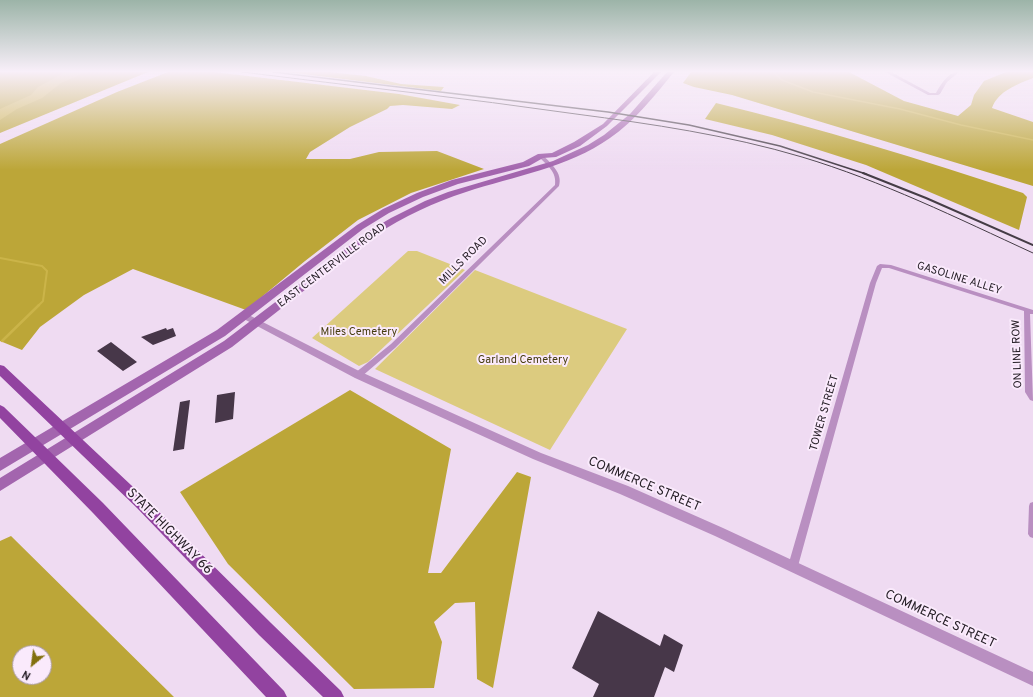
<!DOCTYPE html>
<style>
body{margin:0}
#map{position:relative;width:1033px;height:697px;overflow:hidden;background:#efdbf2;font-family:Overpass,sans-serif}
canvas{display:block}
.north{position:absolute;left:12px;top:645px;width:40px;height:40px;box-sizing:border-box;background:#faeafc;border:1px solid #a699a7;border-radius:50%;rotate:209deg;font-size:11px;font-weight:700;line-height:16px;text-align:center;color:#272028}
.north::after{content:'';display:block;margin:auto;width:14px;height:18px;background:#82700f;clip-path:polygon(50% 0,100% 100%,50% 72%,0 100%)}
</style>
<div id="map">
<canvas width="1033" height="697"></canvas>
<div class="north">N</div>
</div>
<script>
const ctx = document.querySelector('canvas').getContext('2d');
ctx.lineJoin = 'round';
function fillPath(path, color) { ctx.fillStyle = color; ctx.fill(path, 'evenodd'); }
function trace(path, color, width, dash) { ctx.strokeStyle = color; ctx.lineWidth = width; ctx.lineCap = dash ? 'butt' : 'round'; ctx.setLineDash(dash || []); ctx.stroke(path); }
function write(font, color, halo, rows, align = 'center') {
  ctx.font = font + ' Overpass,sans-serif'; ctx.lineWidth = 4; ctx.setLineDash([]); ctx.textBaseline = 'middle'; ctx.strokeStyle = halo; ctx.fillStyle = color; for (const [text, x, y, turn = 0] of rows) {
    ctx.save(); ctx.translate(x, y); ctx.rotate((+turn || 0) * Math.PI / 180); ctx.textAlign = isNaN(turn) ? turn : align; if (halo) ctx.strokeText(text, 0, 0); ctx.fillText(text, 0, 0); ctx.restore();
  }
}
const green = new Path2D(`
 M 408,251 L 417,251 L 465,270 L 368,362 L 359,366 L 312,338 Z
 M 475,270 L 627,329 L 550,450 L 375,369 Z`);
const forest = new Path2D(`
 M 0,72 L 148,72 L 0,133 Z
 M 168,72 L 214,72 L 399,94 L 460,105 L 452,109 L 403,105 L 390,106 L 387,109 L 350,127 L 310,152 L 306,159 L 350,159 L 379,152 L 437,151 L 484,169 L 411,193 L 358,220 L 305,261 L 246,310 L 133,269 L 84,295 L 40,327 L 22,350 L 0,341 L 0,144 L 117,92 Z
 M 286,72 L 329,72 L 366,76 L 401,84 L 444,87 L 441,91 Z
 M 691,72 L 849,72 L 904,101 L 958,116 L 971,105 L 974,95 L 984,81 L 1006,72 L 1033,72 L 1033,78 C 1018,84 998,91 992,108 L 1033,122 L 1033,186 L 732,95 L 694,87 L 683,83 Z
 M 716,103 C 820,128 922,160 1023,193 L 1027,197 L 1019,230 L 866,165 L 772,135 L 705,119 Z
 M 350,390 L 451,449 L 428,573 L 441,573 L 517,472 L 531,477 L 493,688 L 477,679 L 475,602 L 455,603 L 434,622 L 442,642 L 434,688 L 354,689 L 228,564 L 180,492 Z
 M 11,536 L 174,697 L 0,697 L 0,541 ZM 20,653 L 44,653 L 44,677 L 20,677 Z`);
const water = new Path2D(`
 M 66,72 L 86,72 L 61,83 L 42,98 L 17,109 L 0,120 L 0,109 L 31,95 L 38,87 Z`);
const streamFar2 = new Path2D(`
 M 773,72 L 782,80 L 813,92 L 900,109 L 961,125 L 1033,140`);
const streamFar1 = new Path2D(`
 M 0,258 L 42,266 L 47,271 L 43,301 L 38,306`);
const stream = new Path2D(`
 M 2,341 L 39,305`);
const building = new Path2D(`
 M 166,328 L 167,330 L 173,328 L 176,336 L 153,345 L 141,337 Z
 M 111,342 L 137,362 L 123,371 L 97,351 Z
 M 235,392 L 233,419 L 215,423 L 217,395 Z
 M 190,400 L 184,449 L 173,451 L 180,402 Z
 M 598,611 L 660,646 L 664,634 L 683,645 L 674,672 L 665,667 L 654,697 L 593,697 L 599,684 L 572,668 Z`);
const minor = new Path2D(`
 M 885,72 L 891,72 L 930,93 L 936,93 C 941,84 948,72 959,72 L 947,82 L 940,94 L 938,95 L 928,95 Z
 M 539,155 L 543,155 C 551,164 563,173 559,186 L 395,348 L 361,377 L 355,377 L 354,375 L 355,373 L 391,344 L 555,185 C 557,172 547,165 539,157 Z
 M 880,264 L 891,265 L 1033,310 L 1033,314 L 1030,314 L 1033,401 L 1030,400 L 1025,392 L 1024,311 L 889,268 L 882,268 L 876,283 L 798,566 L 796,569 L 793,571 L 790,569 L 788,566 L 870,283 L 877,266 Z
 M 1033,502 L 1033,538 L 1030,537 L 1028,534 L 1029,506 L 1030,503 Z`);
const tertiary = new Path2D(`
 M 245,313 L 361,372 L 541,453 L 628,486 L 723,528 L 1033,672 L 1033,686 L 715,536 L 620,494 L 533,459 L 355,378 L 242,318 L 241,316 Z`);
const secondary = new Path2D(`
 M 654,72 L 661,72 L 607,126 L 580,146 L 556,157 L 543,158 L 529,166 L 458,184 L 423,197 L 389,213 L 363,229 L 225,336 L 0,471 L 0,458 L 217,330 L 357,225 L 383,209 L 417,193 L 452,180 L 523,162 L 538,154 L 552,153 L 574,142 L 603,124 Z
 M 667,72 L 674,72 C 655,95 635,121 610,138 C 568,168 514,176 466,192 C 434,202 404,217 375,235 L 232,347 L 0,491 L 0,478 L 224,341 L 369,231 L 391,218 L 425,201 L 448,192 L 553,161 L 588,145 L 604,135 L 630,114 Z`);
const primary = new Path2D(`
 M 0,365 L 4,366 L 147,500 L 271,623 L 341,691 L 344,697 L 323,697 L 259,635 L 137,508 L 0,376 Z
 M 0,405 L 4,407 L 103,503 L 284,691 L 287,697 L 266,697 L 93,513 L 0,418 Z`);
const tram = new Path2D(`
 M 242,72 C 353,86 465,98 576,114 C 652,124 728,135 802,157 C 882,181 957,218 1033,253`);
const railFar1 = new Path2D(`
 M 273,72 L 608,112 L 689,125 L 780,146 L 866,174`);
const rail = new Path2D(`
 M 863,173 L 926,198 L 1033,245`);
const streetNames = [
 ["MILLS ROAD",464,261,-45],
 ["EAST CENTERVILLE ROAD",332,266,-37],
 ["GASOLINE ALLEY",959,279,17],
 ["ON LINE ROW",1018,354,-92],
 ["TOWER STREET",825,413,-74]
];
const parkNames = [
 ["Miles Cemetery",359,333],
 ["Garland Cemetery",523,361]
];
const nearStreetnames = [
 ["COMMERCE STREET",644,485,23],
 ["STATE HIGHWAY 66",169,532,45],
 ["COMMERCE STREET",940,620,25]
];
fillPath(green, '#dccb7f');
fillPath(forest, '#bca638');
fillPath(water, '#cbb449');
trace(streamFar2, '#cbb449', 1.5);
trace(streamFar1, '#cbb449', 2);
trace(stream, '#cbb449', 2.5);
fillPath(building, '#473749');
fillPath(minor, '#b98fc1');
fillPath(tertiary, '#b98fc1');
fillPath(secondary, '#a365ae');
fillPath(primary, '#9243a0');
trace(tram, '#453c46', 1);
trace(railFar1, '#453c46', 1.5);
trace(rail, '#453c46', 2);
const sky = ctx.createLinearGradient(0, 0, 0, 170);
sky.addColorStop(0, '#9cb4a8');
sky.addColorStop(0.42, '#f8eff9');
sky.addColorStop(1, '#f8eff900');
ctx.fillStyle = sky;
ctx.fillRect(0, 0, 1033, 170);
write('11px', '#272028', '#faeafc', streetNames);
write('11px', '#453c0e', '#faeafc', parkNames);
write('13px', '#272028', '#faeafc', nearStreetnames);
</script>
